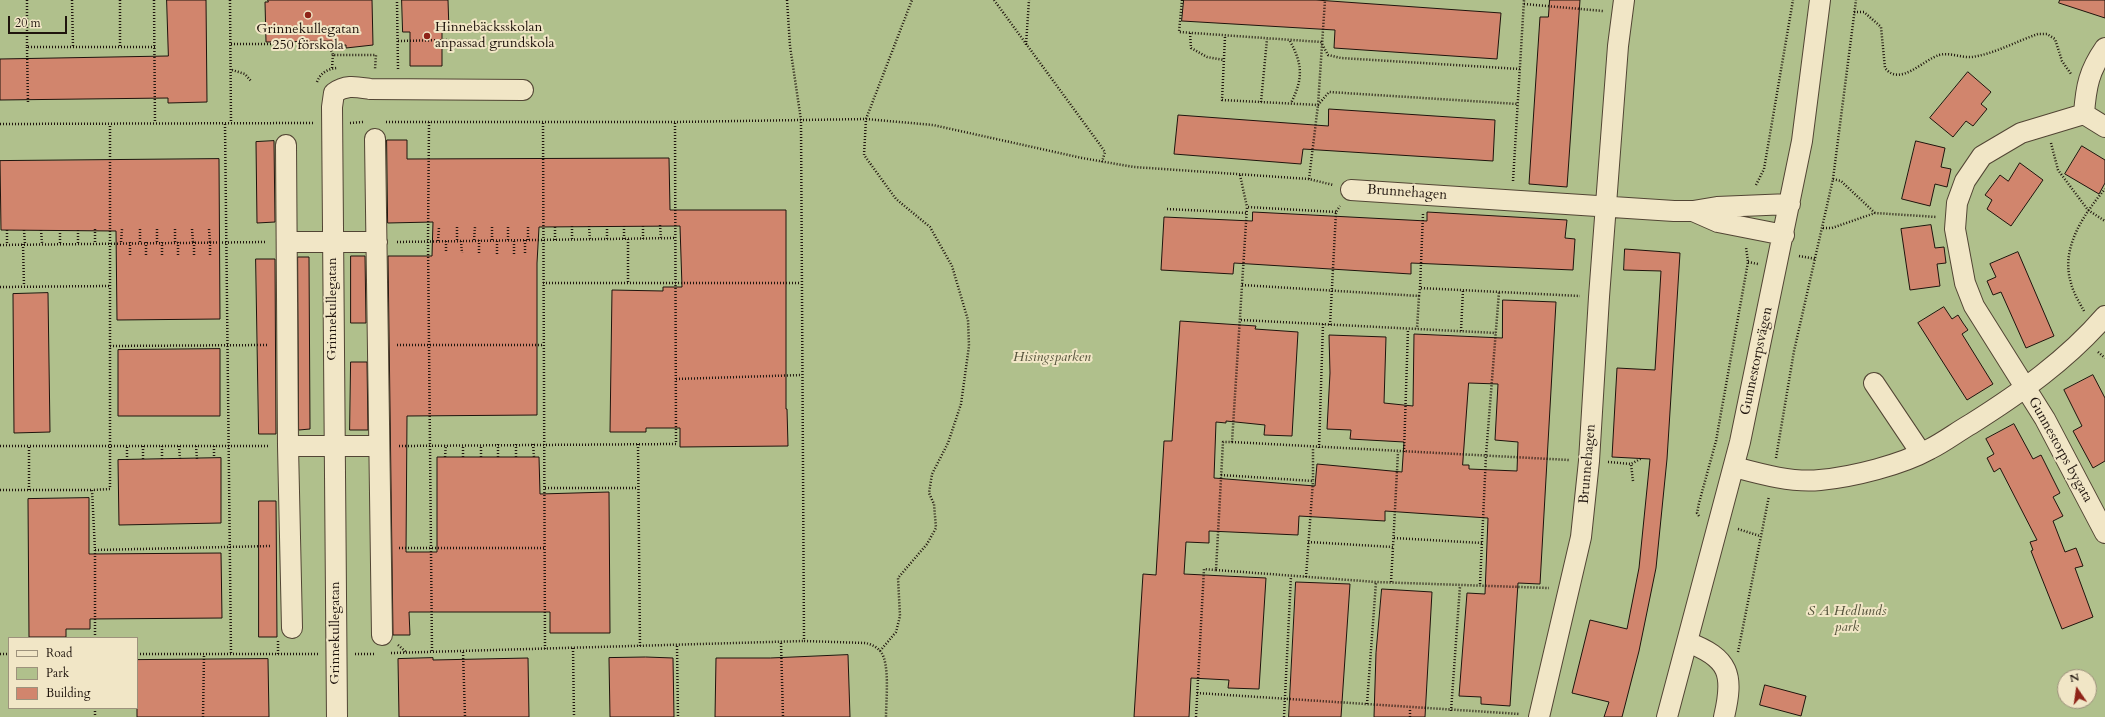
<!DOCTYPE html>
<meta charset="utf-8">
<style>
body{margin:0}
#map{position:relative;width:2105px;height:717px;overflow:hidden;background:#e9d9a7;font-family:Cardo,serif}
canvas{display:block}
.legend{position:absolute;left:8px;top:637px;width:130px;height:72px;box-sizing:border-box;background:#f1e6c6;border:1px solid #9d927c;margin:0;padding:5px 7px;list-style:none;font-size:12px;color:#1f140d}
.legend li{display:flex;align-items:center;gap:8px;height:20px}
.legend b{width:20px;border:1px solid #9d927c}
.north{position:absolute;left:2057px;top:669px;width:40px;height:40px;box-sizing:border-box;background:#f1e6c6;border:1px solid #9d927c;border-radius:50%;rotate:347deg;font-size:11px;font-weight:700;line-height:16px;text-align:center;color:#1f140d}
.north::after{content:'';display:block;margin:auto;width:14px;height:18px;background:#8f2418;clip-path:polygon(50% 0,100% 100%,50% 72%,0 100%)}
.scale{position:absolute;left:8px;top:16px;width:59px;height:18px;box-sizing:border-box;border:2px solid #1f140d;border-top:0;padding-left:5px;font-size:12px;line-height:14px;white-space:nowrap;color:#1f140d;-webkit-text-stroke:3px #f1e6c6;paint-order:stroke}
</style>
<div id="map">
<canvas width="2105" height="717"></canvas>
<ul class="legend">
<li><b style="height:5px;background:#f1e6c6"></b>Road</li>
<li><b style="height:11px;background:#b0c08c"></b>Park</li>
<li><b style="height:11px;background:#d1856d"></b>Building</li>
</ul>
<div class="north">N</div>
<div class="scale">20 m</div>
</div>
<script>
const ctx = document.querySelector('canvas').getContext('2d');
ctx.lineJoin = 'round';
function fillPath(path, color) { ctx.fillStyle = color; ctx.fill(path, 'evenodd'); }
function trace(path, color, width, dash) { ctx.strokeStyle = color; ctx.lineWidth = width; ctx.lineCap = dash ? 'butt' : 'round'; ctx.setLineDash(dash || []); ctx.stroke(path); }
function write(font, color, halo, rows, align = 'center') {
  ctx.font = font + ' Cardo,serif'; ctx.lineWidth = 4; ctx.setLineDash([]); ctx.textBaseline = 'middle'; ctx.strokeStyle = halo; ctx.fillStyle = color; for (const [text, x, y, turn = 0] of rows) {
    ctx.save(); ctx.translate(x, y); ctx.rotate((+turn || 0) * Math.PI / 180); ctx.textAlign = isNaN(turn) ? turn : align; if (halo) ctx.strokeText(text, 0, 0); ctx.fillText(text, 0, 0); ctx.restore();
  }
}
const green = new Path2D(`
 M 0,0 L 2105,0 L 2105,717 L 0,717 ZM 9,638 L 137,638 L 137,708 L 9,708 ZM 2065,677 L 2089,677 L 2089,701 L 2065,701 Z`);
const building = new Path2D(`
 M 167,0 L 206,0 L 207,102 L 168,103 L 168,98 L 0,100 L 0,59 L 168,56 Z
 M 268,0 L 372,0 L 373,45 L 346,48 L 346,45 L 333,45 L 332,41 L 266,42 L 265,2 L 268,2 Z
 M 402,0 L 448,0 L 449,31 L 442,31 L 442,66 L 410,66 L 410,32 L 403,32 Z
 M 1184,0 L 1316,0 L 1501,13 L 1497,59 L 1334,48 L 1335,30 L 1182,21 Z
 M 1550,0 L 1580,0 L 1567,187 L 1529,184 L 1540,17 L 1548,17 Z
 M 2060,0 L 2105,0 L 2105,18 L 2059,3 Z
 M 1968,72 L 1991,92 L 1981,104 L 1987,109 L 1973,126 L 1966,121 L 1953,137 L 1930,118 Z
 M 1329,109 L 1495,120 L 1493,161 L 1303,149 L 1301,164 L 1174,154 L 1178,115 L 1328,126 Z
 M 387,140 L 407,140 L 407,159 L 669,158 L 670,210 L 786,210 L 786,409 L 787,409 L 788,446 L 680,447 L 680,428 L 646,428 L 646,432 L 610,432 L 612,290 L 663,291 L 663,287 L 682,287 L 680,226 L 539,227 L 537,263 L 537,415 L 407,416 L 406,552 L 437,552 L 437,457 L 539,457 L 540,494 L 609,492 L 610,633 L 550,633 L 550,612 L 409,612 L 410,635 L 393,635 L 388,256 L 432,256 L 433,222 L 388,223 Z
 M 274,141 L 275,222 L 257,223 L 256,142 Z
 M 1916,141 L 1945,148 L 1941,167 L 1951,169 L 1947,187 L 1935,184 L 1930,206 L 1902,199 Z
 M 2082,146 L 2105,160 L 2105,183 L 2099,194 L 2065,174 Z
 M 219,159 L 220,319 L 117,320 L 116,231 L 1,230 L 0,161 Z
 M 2020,163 L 2043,180 L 2011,226 L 1987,209 L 1992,200 L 1985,195 L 2000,175 L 2008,181 Z
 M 1253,212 L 1427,221 L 1427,212 L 1567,220 L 1565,238 L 1575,239 L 1573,270 L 1411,263 L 1411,274 L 1234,263 L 1233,274 L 1161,270 L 1164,217 L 1252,221 Z
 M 1931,225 L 1935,248 L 1944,247 L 1946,263 L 1937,264 L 1940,286 L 1910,290 L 1901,229 Z
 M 1625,249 L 1680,253 L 1667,459 L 1656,568 L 1639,651 L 1622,717 L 1604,717 L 1609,702 L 1572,693 L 1590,620 L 1627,629 L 1639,568 L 1650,459 L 1612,457 L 1617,368 L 1655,370 L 1661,271 L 1624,270 Z
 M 2018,252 L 2054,336 L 2026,348 L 2001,292 L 1993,295 L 1987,281 L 1996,277 L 1990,264 Z
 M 351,256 L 365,256 L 366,323 L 351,323 Z
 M 298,257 L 309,257 L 310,429 L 299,430 Z
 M 256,259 L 275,259 L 276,434 L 259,434 Z
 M 48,293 L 50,432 L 14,433 L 13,294 Z
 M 1503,300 L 1556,302 L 1540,584 L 1518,583 L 1510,706 L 1481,704 L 1481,697 L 1459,696 L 1467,593 L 1485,594 L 1488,518 L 1385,511 L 1385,521 L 1299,516 L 1298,535 L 1209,531 L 1209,543 L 1186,542 L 1184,574 L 1266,578 L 1259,689 L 1228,688 L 1229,680 L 1191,678 L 1189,717 L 1134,717 L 1143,574 L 1156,575 L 1164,441 L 1172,441 L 1180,321 L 1256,326 L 1255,329 L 1298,332 L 1292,436 L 1264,435 L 1265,425 L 1226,421 L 1226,423 L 1216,422 L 1214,478 L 1315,486 L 1317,464 L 1402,472 L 1404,442 L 1350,439 L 1351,430 L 1327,429 L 1330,373 L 1329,335 L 1386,337 L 1384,403 L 1413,406 L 1414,334 L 1502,338 ZM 1469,383 L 1498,384 L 1495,440 L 1518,442 L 1517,471 L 1469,469 L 1469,465 L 1463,465 Z
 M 1944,307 L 1952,319 L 1958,315 L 1963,323 L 1968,330 L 1962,334 L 1993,384 L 1967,400 L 1918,323 Z
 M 220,349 L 220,416 L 118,416 L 118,350 Z
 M 351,362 L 367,362 L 368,430 L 350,430 Z
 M 2093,375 L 2105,398 L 2105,461 L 2093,468 L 2073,431 L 2082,426 L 2064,390 Z
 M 2014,424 L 2033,459 L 2041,455 L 2060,493 L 2053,497 L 2063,516 L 2053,521 L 2065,552 L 2076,548 L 2083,566 L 2075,568 L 2093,617 L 2062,629 L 2031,551 L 2033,550 L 2030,542 L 2037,540 L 2000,468 L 1994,472 L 1987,458 L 1994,454 L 1986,439 Z
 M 221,458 L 221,523 L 119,525 L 118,460 Z
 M 89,498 L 89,554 L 221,553 L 222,618 L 90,619 L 90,629 L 66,629 L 66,637 L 29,637 L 28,499 Z
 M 259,501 L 276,501 L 277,637 L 259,637 Z
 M 1296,582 L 1350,584 L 1341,717 L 1289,717 Z
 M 1382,589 L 1432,592 L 1425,717 L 1374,717 L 1376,653 Z
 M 848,655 L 850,717 L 715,717 L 716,658 L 770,658 Z
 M 646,657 L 673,658 L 674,717 L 610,717 L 609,658 Z
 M 433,658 L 433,660 L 528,658 L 529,717 L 399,717 L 398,659 Z
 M 268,659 L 269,717 L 137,717 L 137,660 Z
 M 1765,685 L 1806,696 L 1801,716 L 1760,705 Z`);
const path = new Path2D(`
 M 27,0 L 27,47 L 155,47
 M 72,0 L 73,47
 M 120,0 L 120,47
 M 154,0 L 155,123
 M 230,0 L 231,123
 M 787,0 L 790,46 L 801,120 L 804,641 L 865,643 C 871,644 877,647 881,652 C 890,664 886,701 886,717
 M 994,0 L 1098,142 L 1105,152 L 1102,162
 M 1182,0 L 1179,32 L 1321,42 L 1328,55 L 1341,58 L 1520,69
 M 397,2 L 398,69
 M 1524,4 L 1603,11
 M 1854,12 L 1864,12 L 1881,27 L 1885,68 C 1900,87 1923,60 1939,55 C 1950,52 1961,58 1972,57 C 1994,54 2017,41 2038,34 L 2047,34 L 2055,39 L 2062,61 L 2071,74
 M 1190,33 L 1191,48 L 1207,57 L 1224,60
 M 1225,37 L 1222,100 L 1318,105 L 1329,92 L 1518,104
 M 398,41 L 448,40
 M 1290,41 C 1303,65 1303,79 1291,103
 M 231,44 L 329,44 L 333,55 L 376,55 L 375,69
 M 1026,45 L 1029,0
 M 27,47 L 28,104
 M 332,68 L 333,55
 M 232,70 L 245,74 L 251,81
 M 317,82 C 320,73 329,68 338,68
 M 1261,102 L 1267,39
 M 386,122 L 675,122 L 866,119 L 933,125 L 1082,158 L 1134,167 L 1309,179 L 1333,185
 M 429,122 L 428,241 L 432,652
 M 350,123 L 363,122
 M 543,123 L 545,649
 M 0,124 L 313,123
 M 225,124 L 231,654
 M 2051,143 L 2058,170 L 2088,210 L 2105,221
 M 1240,175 L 1247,207
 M 1309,179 L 1318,105 L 1325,0
 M 1833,179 L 1841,181 L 1875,213
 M 1513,181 L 1524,0
 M 1756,185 L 1764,169 L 1793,0
 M 1167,209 L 1246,213
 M 1423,214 L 1420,288 L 1580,296
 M 660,225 L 661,238
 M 589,226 L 590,239
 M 624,226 L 624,239
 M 457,227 L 457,241
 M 492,227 L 492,240
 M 508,227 L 508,240
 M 528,227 L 528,240
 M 1823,228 L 1832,228 L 1875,213 L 1937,217
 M 95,229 L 95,243
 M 192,229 L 193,242
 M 209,229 L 210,242
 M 7,230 L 7,245
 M 24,230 L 25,244
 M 41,230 L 42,243
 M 78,230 L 78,243
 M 572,239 L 572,226
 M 607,239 L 607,226
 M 628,239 L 628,283
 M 643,239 L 643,226
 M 474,240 L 475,227
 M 479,240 L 479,254
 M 525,240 L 525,254
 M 555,240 L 555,226
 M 438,241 L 439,227
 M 446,241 L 446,253
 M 461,241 L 462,253
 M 121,242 L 122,229
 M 130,242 L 130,255
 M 140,242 L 140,229
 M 146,242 L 146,255
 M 157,242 L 157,229
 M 162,242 L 162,255
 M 175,242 L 175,229
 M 178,242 L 178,255
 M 194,242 L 194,255
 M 397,242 L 676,238
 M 60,243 L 60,229
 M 23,244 L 24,286
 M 0,245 L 267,242
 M 497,254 L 497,240
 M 514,254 L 514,240
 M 210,255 L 210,242
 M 1799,256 L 1816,259
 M 1748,262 L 1758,264
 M 543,283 L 801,283
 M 1242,285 L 1419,296 L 1417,329
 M 0,287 L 110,286
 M 1419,296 L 1420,288
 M 2084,311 C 2079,302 2073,292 2071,283 C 2060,248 2084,214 2105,189
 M 1241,320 L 1496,333
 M 1330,325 L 1336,212 L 1340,206
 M 1461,331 L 1463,290
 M 397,345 L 544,345
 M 110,346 L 268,345
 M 2098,352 L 2105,358
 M 676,379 L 802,375
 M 1232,442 L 1569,460
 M 516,444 L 516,457
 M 533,444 L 534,457
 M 638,444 L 640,647
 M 0,446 L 269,446
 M 143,446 L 143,460
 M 162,446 L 162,459
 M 179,446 L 180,459
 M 196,446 L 197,459
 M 214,446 L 214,458
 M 399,446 L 676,444 L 675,122
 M 1319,448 L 1323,324
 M 1404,452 L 1408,329
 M 445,457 L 446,445
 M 463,457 L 463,445
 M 481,457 L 481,445
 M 498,457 L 498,444
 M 1776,458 L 1794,351 L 1833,179 L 1856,0
 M 127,460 L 127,446
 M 1608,462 L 1631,464
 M 1221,475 L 1313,481 L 1313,448
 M 1633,481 L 1631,464 L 1642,458
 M 545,488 L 638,488
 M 0,490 L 92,490
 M 29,490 L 29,446
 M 1699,516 L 1697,513 L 1699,503 L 1716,441 L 1748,262 L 1746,247
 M 1738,529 L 1760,536
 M 1394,538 L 1482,543
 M 1308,542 L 1393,547 L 1398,452
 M 399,548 L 545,548
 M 95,550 L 271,546
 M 1216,570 L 1376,582 L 1549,588
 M 1306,577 L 1313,481
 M 1391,582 L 1393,547
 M 1480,584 L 1486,455 L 1499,292
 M 95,638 L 95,550 L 92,490 L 110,489 L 110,124
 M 781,643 L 783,717
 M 398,645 L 406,652
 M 677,646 L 678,717
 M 573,648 L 574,717
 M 880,651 L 896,632 L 900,616 L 898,578 L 927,544 L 936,528 L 934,504 L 929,493 L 932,474 L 948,443 L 961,404 L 969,346 L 968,320 L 952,266 L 930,227 L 896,199 L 864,155 L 866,119 L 912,0
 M 463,652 L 465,717
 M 1738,652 L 1769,496
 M 391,653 L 804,641
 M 0,654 L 9,654
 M 137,654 L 318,654
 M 278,654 L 278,641
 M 355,654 L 374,654
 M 1197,693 L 1520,714
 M 1367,704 L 1376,582
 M 95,708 L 95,717
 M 1451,711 L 1460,586
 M 203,717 L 204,655
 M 1196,717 L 1204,569 L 1216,570 L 1223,442 L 1232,442 L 1247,207 L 1336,212
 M 1284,717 L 1291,576
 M 1410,717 L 1410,708`);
const minor = new Path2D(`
 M 2084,114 C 2086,86 2089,71 2105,48
 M 2105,127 L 2084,114 L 2021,133 L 1982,156 L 1965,181 L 1957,203 L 1955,229 L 1965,283 L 1974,306 L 2045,419 L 2105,533
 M 375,139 L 382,635
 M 286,145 L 288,446 L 292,628
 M 1351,190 L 1674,211 L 1693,211 L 1717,207 L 1790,204
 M 1693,211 L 1718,222 L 1784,235
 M 287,242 L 377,242
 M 1874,383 L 1921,453
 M 288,446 L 379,446
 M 1734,467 C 1760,474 1792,483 1820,480 C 1853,477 1901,465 1930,449 C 1944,442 1957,432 1971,424 C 2020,393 2067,360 2105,316
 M 1687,642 C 1730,658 1734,675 1724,717
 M 337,717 L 332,107 L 334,93 C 346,84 357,87 370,89 L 523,90
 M 1539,717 L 1581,537 L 1589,461 L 1599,297 L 1618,46 L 1624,0
 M 1667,717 L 1740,442 L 1802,141 L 1820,0`);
const markers = [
 [308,15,4,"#8f2418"],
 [427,36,4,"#8f2418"]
];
const poiNames = [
 ["Hinnebäcksskolan",435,28],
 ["anpassad grundskola",435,44],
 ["Grinnekullegatan",308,30,"center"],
 ["250 förskola",308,46,"center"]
];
const streetNames = [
 ["Brunnehagen",1407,193,4],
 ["Grinnekullegatan",333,309,-90],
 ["Gunnestorpsvägen",1757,361,-78],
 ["Gunnestorps bygata",2060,450,61],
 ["Brunnehagen",1588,464,-85],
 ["Grinnekullegatan",336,633,-90]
];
const parkNames = [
 ["Hisingsparken",1052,358],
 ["S A Hedlunds",1847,612],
 ["park",1847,628]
];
fillPath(green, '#b0c08c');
fillPath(building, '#d1856d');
trace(building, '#1f140d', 1);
trace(minor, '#524534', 22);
trace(path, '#1f140d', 2.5, [1, 2]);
trace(minor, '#f1e6c6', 20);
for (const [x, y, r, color] of markers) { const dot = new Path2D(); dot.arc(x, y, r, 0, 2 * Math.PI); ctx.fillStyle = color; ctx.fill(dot); trace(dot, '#f1e6c6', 1.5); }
write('14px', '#1f140d', '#f1e6c6', poiNames, 'left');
write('14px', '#1f140d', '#f1e6c6', streetNames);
write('italic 14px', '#525039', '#f1e6c6', parkNames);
</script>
